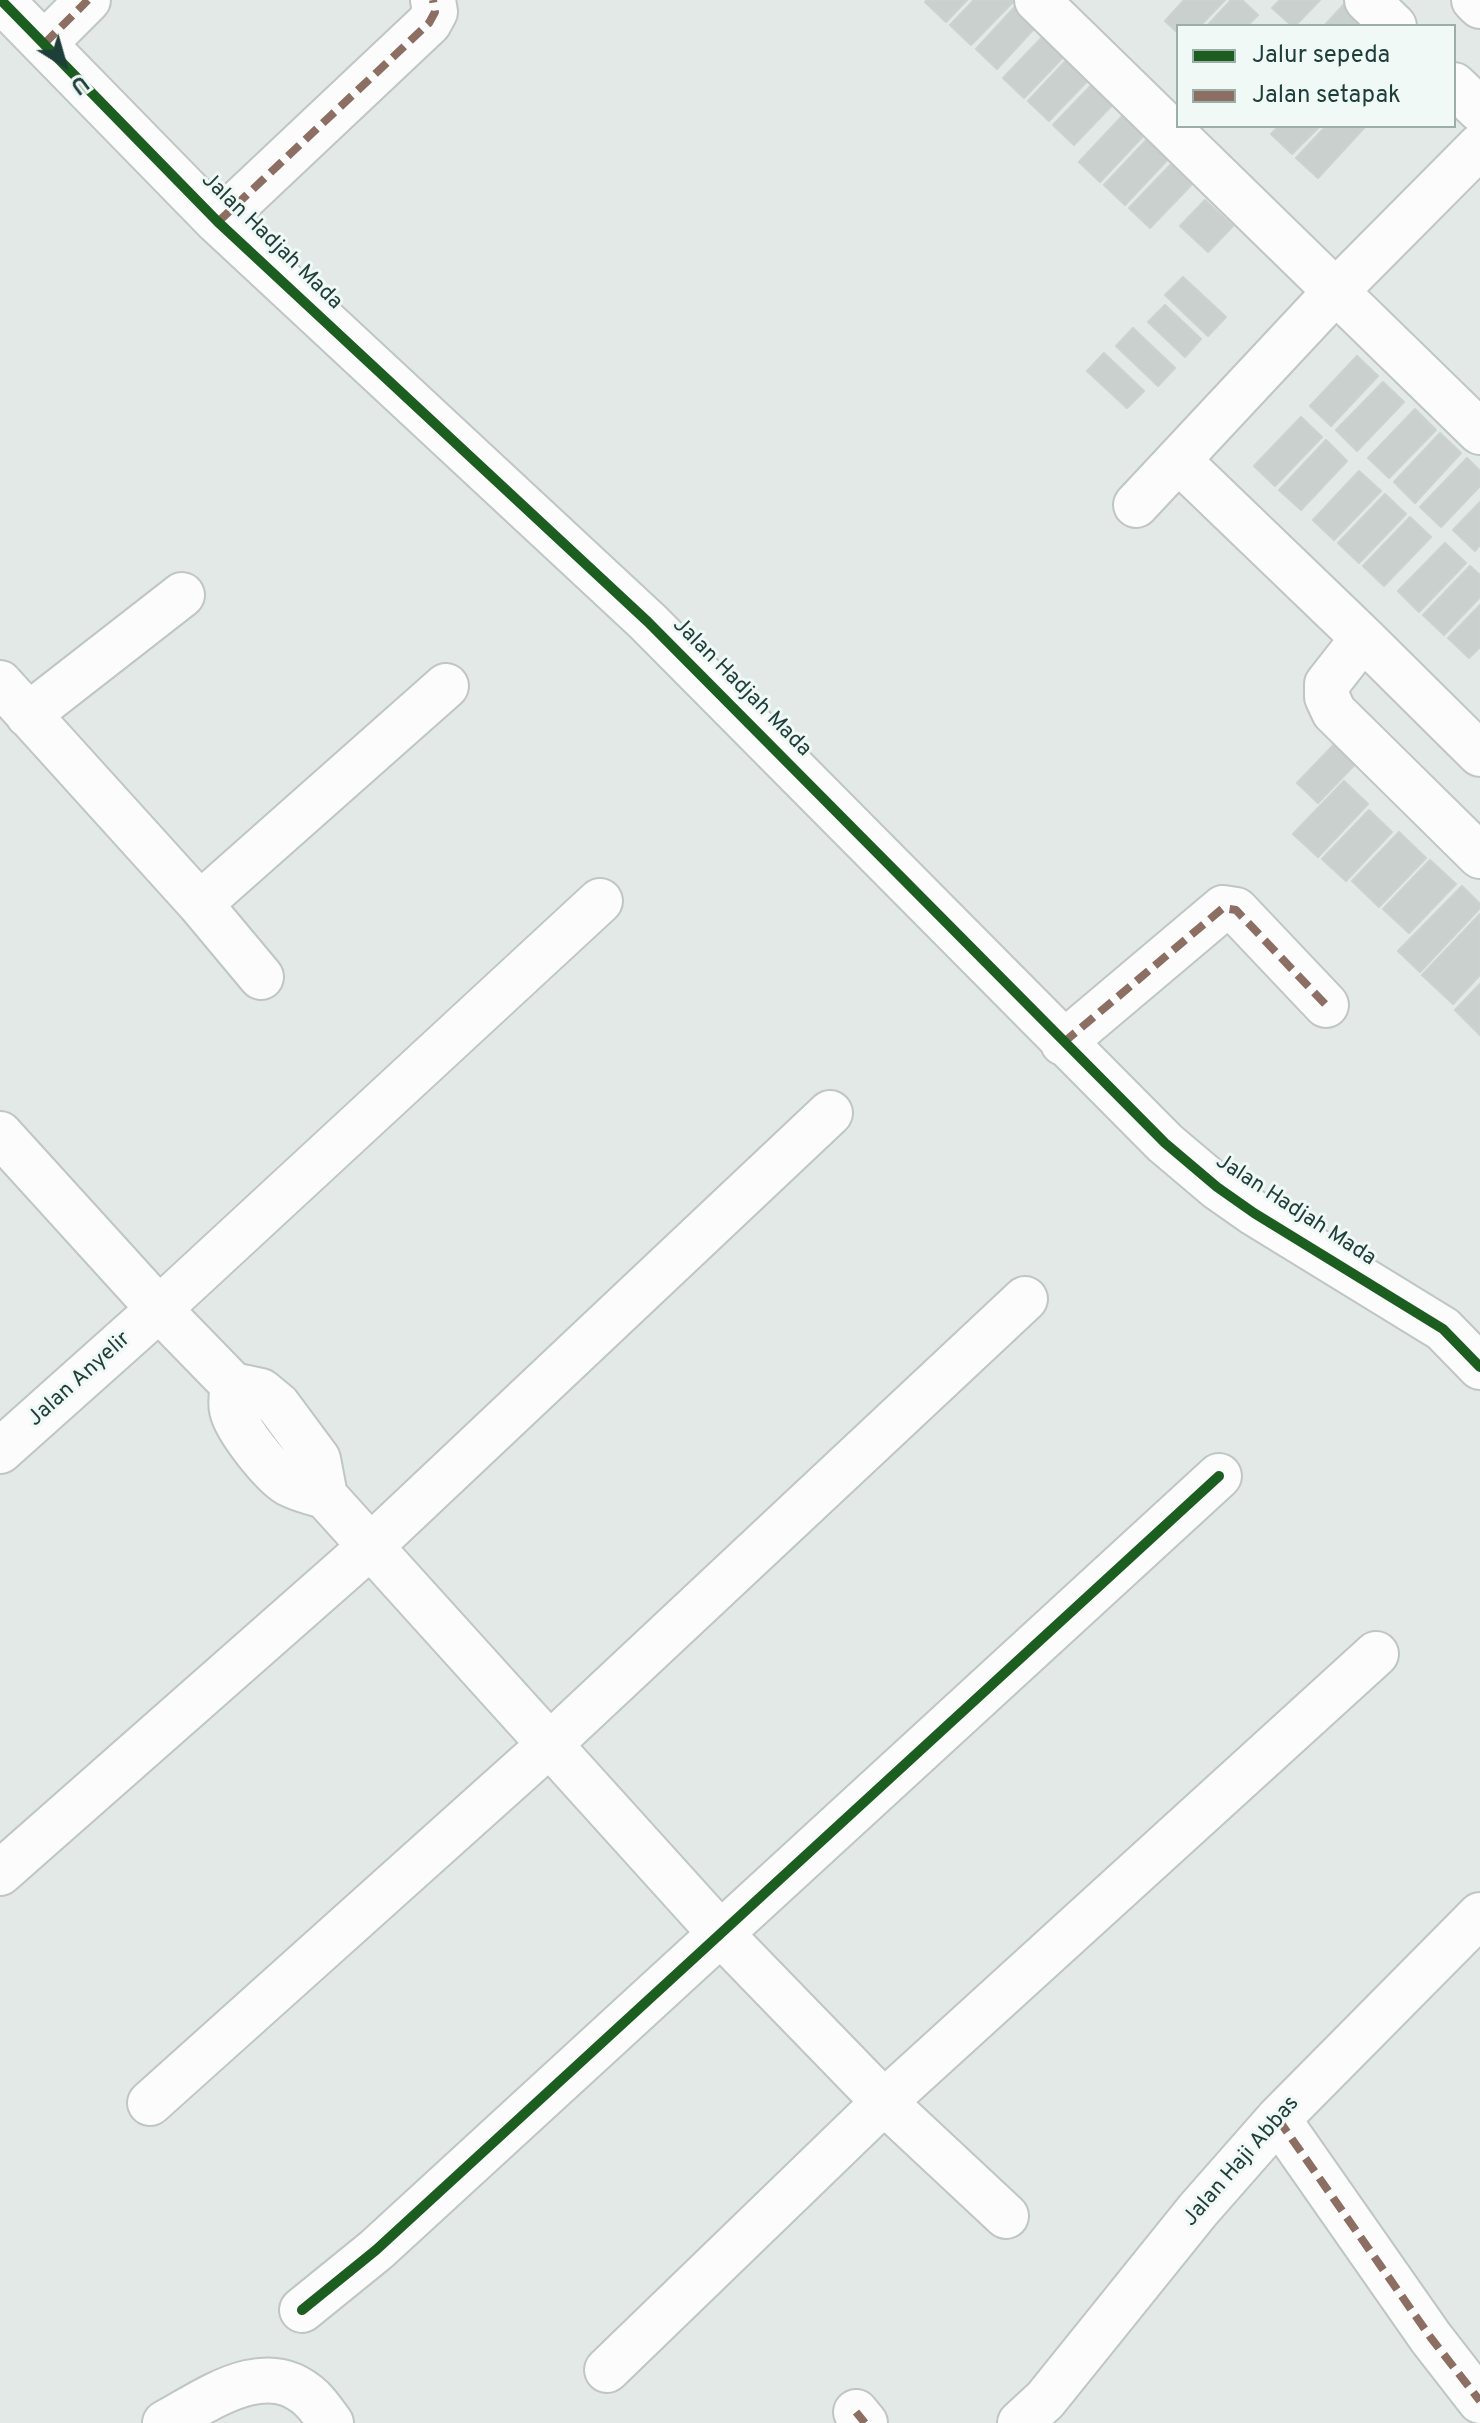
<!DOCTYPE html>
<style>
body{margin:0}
#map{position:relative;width:1480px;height:2423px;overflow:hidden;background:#e2e9e7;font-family:Overpass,sans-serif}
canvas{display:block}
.legend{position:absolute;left:1176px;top:24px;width:280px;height:104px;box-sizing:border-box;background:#f0f9f5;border:2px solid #9caeaa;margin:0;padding:10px 14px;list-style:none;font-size:24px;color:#1e3e3a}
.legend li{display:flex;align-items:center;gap:16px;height:40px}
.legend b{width:40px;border:2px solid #9caeaa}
.north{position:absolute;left:24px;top:24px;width:80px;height:80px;-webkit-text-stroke:6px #f0f9f5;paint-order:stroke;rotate:143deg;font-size:22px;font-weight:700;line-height:32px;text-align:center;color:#1e3e3a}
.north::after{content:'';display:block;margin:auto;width:28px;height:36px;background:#1e3e3a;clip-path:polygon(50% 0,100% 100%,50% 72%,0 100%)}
</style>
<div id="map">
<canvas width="1480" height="2423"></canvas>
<ul class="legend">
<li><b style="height:10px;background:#1b5e20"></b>Jalur sepeda</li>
<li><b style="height:10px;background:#8d6e63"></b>Jalan setapak</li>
</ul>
<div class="north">U</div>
</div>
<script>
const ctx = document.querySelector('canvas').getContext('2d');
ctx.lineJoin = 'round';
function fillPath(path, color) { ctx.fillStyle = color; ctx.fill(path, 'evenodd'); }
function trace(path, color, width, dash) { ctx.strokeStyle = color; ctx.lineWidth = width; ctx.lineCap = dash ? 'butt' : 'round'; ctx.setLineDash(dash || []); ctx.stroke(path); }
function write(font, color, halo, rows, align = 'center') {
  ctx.font = font + ' Overpass,sans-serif'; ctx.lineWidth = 6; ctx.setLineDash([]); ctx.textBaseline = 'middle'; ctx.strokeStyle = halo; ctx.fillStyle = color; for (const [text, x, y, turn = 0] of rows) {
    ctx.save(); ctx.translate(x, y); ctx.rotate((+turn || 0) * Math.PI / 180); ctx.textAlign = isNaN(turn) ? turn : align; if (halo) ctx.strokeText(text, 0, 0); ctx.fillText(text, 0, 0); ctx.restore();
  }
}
const building = new Path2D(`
 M 927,0 L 967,0 L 946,22 L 925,2 Z
 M 974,0 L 1015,0 L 971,45 L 950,25 Z
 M 1021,0 L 1043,19 L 997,69 L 976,49 Z
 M 1184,0 L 1225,0 L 1200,26 L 1178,26 L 1178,33 L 1165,21 Z
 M 1231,0 L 1242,0 L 1258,15 L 1247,26 L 1207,26 Z
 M 1280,0 L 1320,0 L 1295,26 L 1292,26 L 1272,8 Z
 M 1348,0 L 1364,26 L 1324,26 Z
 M 1050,29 L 1071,49 L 1024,98 L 1003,78 Z
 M 1074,52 L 1096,72 L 1049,121 L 1028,101 Z
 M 1100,76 L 1121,96 L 1074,145 L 1053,125 Z
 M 1126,112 L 1147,132 L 1100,182 L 1079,162 Z
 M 1279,126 L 1320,126 L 1292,154 L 1271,134 Z
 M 1326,126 L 1362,126 L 1364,128 L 1318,178 L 1296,158 Z
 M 1151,135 L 1172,155 L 1125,205 L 1104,185 Z
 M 1176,159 L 1197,179 L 1150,228 L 1129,208 Z
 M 1205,200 L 1233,226 L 1208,252 L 1180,226 Z
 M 1183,277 L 1226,317 L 1208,336 L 1165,295 Z
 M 1165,305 L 1201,339 L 1185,357 L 1148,322 Z
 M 1133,328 L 1175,368 L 1158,386 L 1116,346 Z
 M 1104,353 L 1144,391 L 1127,408 L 1087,371 Z
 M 1357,356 L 1378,376 L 1331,426 L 1310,406 Z
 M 1383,382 L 1404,402 L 1357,451 L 1336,430 Z
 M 1415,409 L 1436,430 L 1389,478 L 1368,458 Z
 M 1301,417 L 1322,437 L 1275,486 L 1254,466 Z
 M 1440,433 L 1461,453 L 1415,503 L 1394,482 Z
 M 1326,440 L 1347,461 L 1301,510 L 1279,490 Z
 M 1467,458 L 1480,471 L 1480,486 L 1441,527 L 1420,507 Z
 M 1359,471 L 1381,491 L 1334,540 L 1313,520 Z
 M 1385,494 L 1406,514 L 1359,563 L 1338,543 Z
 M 1480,502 L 1480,545 L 1475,551 L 1453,530 Z
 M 1410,517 L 1431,537 L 1384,586 L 1363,566 Z
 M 1445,543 L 1466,563 L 1419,612 L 1398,591 Z
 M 1470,566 L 1480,575 L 1480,597 L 1444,635 L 1423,615 Z
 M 1480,605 L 1480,647 L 1469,658 L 1448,638 Z
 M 1344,734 L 1365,754 L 1318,803 L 1297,783 Z
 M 1344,781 L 1368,804 L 1318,857 L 1293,834 Z
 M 1369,810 L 1392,832 L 1346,881 L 1322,859 Z
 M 1399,832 L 1426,858 L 1379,907 L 1352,881 Z
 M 1430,860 L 1456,884 L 1409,933 L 1383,909 Z
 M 1462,886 L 1480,904 L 1480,908 L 1420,972 L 1398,951 Z
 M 1480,914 L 1480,975 L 1453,1004 L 1422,975 Z
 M 1480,984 L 1480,1035 L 1455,1010 Z`);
const minor = new Path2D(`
 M 1,0 L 218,222 L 648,622 L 1165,1143 L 1217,1187 L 1254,1213 L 1443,1329 L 1480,1367
 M 1037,0 L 1480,432
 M 1367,0 L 1394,26
 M 44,44 L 88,0
 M 1454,85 L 1480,110
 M 218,222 L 429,23 L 435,12 L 433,0
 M 1178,460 L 1363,638 L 1327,684 L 1327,697 L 1334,712 L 1480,856
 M 1136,505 L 1336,291 L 1480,146
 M 1363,638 L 1480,754
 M 0,683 L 200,904 L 261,977
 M 28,715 L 182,595
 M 200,904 L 446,686
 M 1063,1043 L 1223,908 L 1236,910 L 1326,1005
 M 233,1385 C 232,1393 230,1402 232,1410 C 236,1429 272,1474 289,1484 C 300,1490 314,1493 325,1496 L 721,1934 L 884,2102 L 1006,2216
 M 325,1496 L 318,1459 L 278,1405 L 261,1391 L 233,1385 L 159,1309 L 600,901
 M 0,1873 L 371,1546 L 830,1113
 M 150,2103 L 549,1745 L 1025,1299
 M 1278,2119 L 1431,2338 L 1480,2401
 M 302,2310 L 376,2250 L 1219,1476
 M 607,2370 L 884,2102 L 1376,1654
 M 856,2412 L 865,2423
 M 165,2423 C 208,2400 266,2355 312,2399 C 319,2406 325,2415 331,2423
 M 1020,2423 L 1045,2400 L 1198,2210 L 1278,2119 L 1480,1915`);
const tertiary = new Path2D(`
 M 1474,0 L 1480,6
 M 0,1134 L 159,1309 L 0,1451`);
const quiet = new Path2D(`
 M 44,44 L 88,0
 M 218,222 L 429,23 L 435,12 L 433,0
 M 1063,1043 L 1223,908 L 1236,910 L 1326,1005
 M 1278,2119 L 1431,2338 L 1480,2401
 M 856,2412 L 865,2423`);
const cycleway = new Path2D(`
 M 1,0 L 218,222 L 648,622 L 1165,1143 L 1217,1187 L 1254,1213 L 1443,1329 L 1480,1367
 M 302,2310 L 376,2250 L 1219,1476`);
const streetNames = [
 ["Jalan Hadjah Mada",271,242,44],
 ["Jalan Hadjah Mada",741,688,45],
 ["Jalan Hadjah Mada",1295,1211,33],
 ["Jalan Anyelir",80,1380,-42],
 ["Jalan Haji Abbas",1242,2162,-49]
];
fillPath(building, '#c9d0ce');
trace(building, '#cbd2d0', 2);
trace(minor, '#bfc6c4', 48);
trace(tertiary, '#bfc6c4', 48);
trace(minor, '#fbfcfb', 44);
trace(tertiary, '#fbfcfb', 44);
trace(quiet, '#8d6e63', 8, [16, 8]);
trace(cycleway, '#1b5e20', 10);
write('22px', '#1e3e3a', '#f0f9f5', streetNames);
</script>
